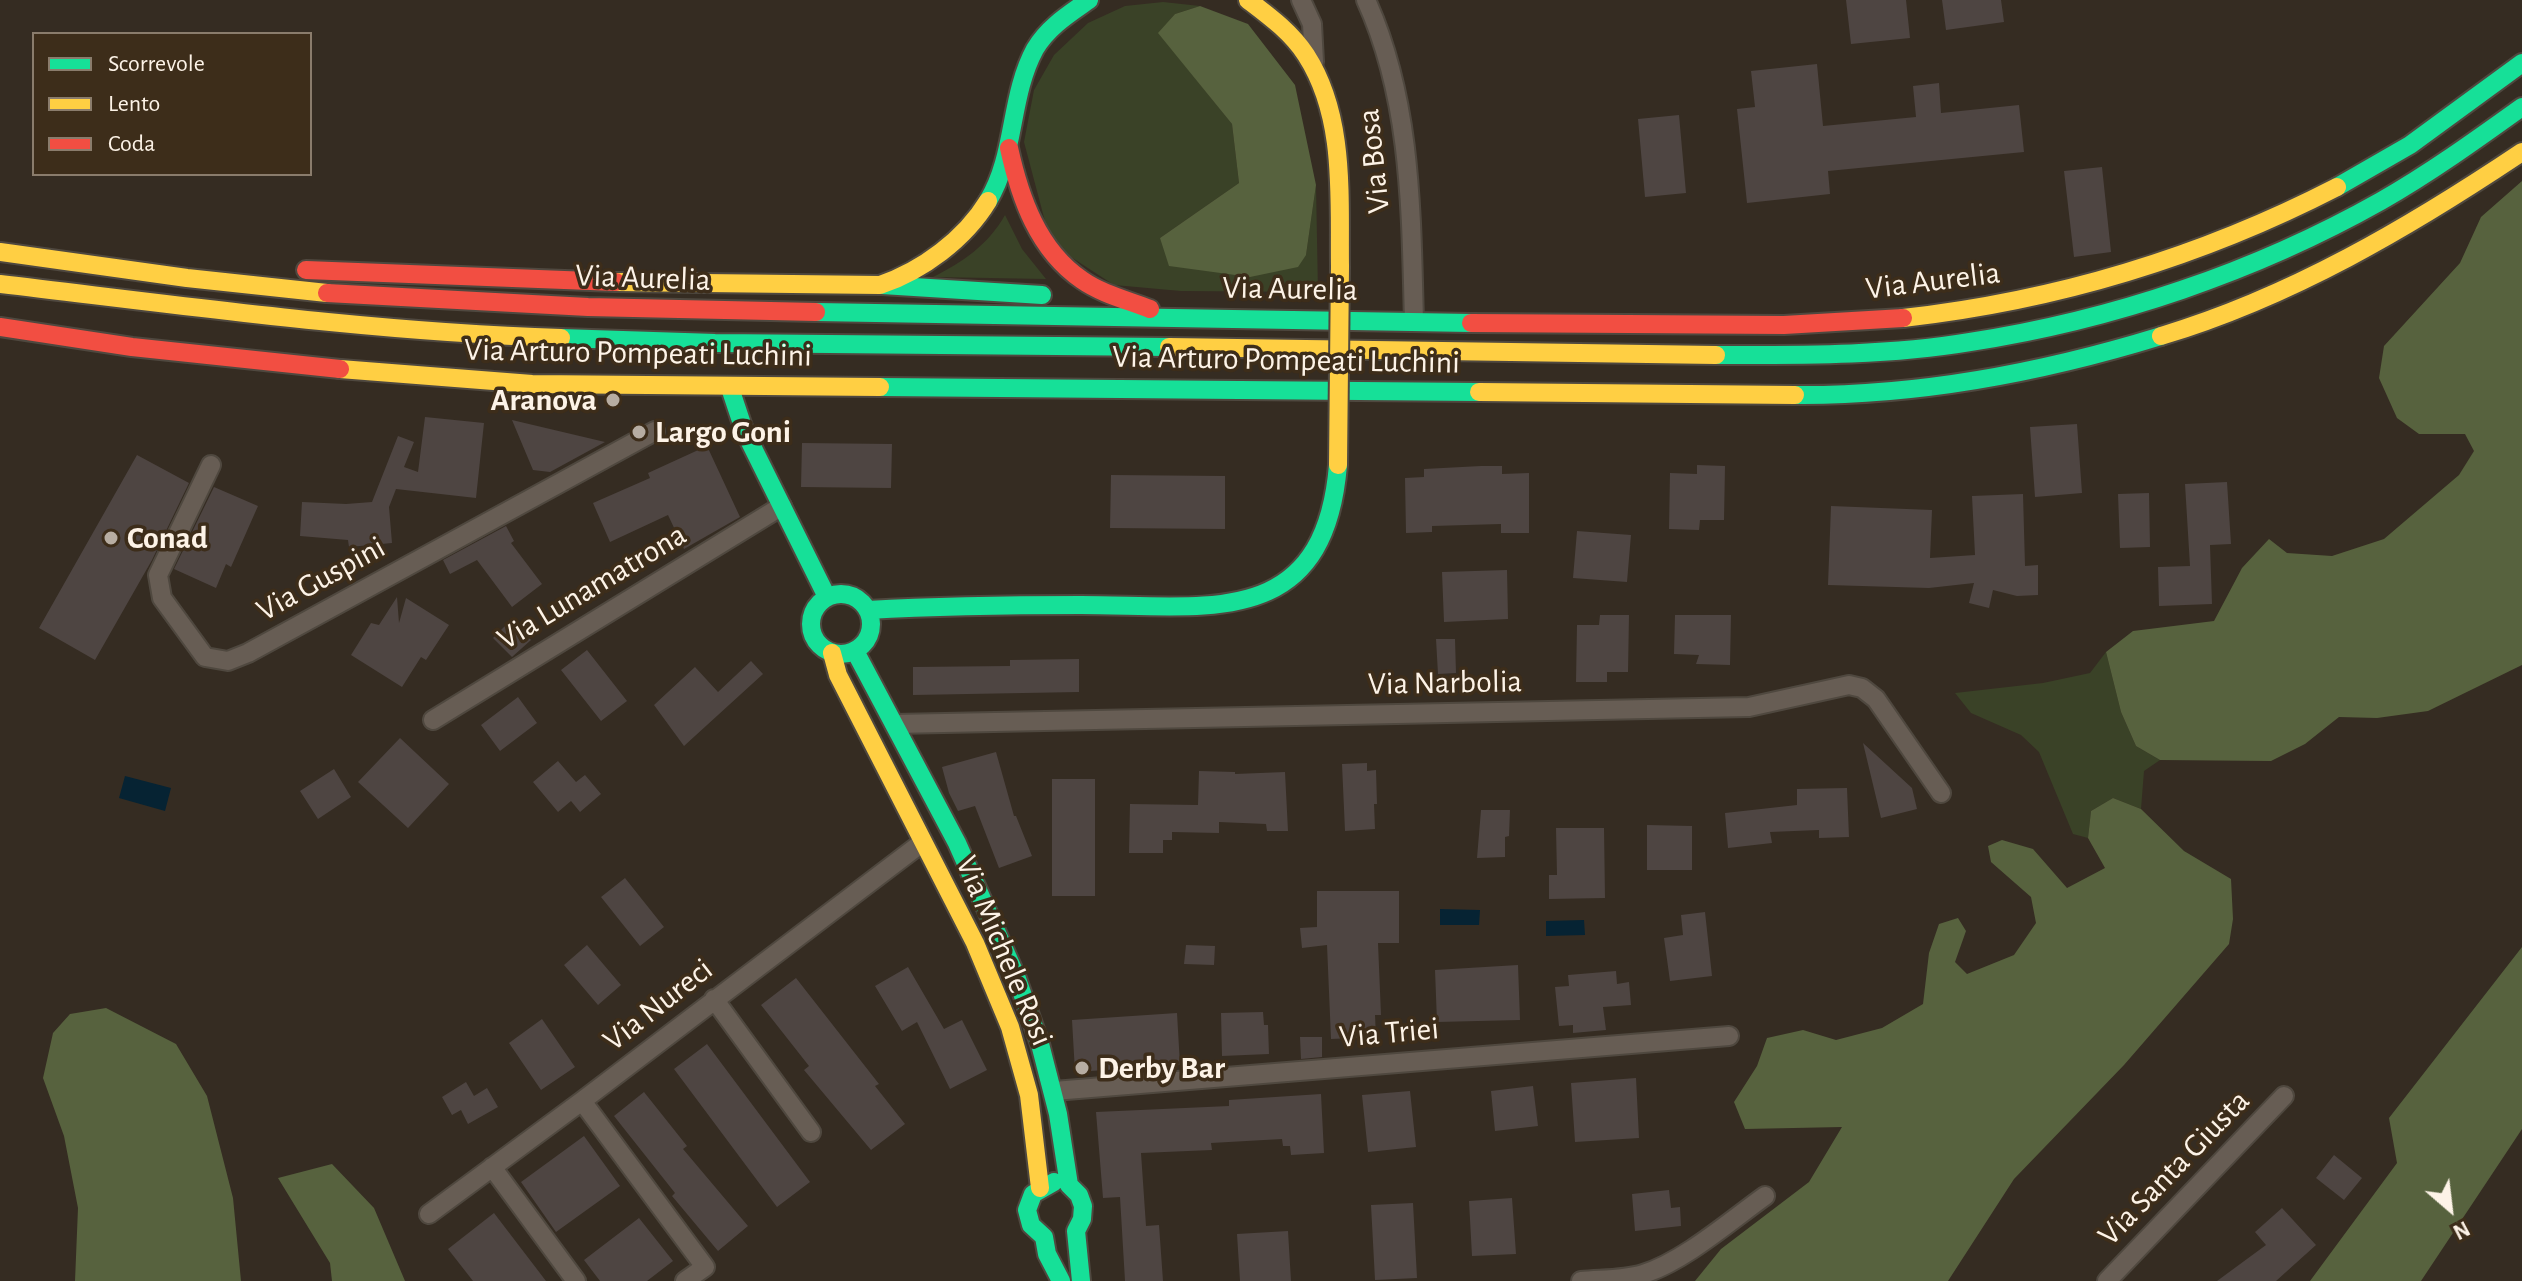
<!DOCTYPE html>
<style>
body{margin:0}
#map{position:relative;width:2522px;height:1281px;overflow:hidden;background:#352c22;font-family:"Alegreya Sans",sans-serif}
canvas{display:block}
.legend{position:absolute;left:32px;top:32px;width:280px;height:144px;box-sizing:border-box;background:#3d2d1a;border:2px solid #8a7c6c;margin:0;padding:10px 14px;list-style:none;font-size:24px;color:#fdf3e7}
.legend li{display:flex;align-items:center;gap:16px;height:40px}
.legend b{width:40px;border:2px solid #8a7c6c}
.north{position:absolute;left:2410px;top:1169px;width:80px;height:80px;-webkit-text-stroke:6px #3d2d1a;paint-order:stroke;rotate:152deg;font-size:22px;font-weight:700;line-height:32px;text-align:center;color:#fdf3e7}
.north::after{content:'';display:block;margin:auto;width:28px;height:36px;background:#fdf3e7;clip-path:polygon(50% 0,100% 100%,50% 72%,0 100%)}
</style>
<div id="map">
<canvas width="2522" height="1281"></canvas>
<ul class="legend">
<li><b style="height:10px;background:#16e098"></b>Scorrevole</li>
<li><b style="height:10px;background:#ffcf43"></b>Lento</li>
<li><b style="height:10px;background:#f24e42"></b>Coda</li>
</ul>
<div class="north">N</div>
</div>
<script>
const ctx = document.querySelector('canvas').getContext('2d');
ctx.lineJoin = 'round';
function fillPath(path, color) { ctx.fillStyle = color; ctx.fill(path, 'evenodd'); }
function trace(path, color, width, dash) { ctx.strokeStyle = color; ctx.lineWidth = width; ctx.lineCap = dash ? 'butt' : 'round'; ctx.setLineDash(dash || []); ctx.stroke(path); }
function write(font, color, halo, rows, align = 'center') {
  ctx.font = font + ' "Alegreya Sans",sans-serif'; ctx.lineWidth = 7; ctx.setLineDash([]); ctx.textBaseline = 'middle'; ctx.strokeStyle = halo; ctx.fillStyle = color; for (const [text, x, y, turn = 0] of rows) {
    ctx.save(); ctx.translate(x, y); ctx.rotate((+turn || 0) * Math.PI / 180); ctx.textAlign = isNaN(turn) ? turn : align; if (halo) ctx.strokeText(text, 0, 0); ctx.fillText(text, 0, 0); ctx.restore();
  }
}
const green = new Path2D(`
 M 1163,2 L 1200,6 L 1175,14 L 1159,33 L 1232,124 L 1239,183 L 1160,238 L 1306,255 L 1316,185 L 1318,292 L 1181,291 L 1114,285 L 1051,244 L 1024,142 L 1034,90 L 1054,55 L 1088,23 L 1125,6 Z
 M 1005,215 L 1022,249 L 1046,279 L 933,277 C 963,262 988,245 1005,215 Z
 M 2106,652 L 2121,712 L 2136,746 L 2160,760 L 2144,771 L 2141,809 L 2113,798 L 2091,811 L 2088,838 L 2073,834 L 2039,752 L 2021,735 L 1971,713 L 1955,693 L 2043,683 L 2090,673 Z`);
const forest = new Path2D(`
 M 1200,6 L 1248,24 L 1295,85 L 1316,185 L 1306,255 L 1298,267 L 1250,277 L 1169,266 L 1160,238 L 1239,183 L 1232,124 L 1158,33 L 1175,14 Z
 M 2522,181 L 2522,665 L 2428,711 L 2377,718 L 2339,717 L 2305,744 L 2271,761 L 2160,760 L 2136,746 L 2121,712 L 2106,652 L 2133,631 L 2214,621 L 2242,568 L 2269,539 L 2287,553 L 2332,556 L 2384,539 L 2459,475 L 2474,451 L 2465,434 L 2419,434 L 2397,418 L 2379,378 L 2384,346 L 2460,263 L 2481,217 Z
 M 2113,798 L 2141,809 L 2184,851 L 2231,879 L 2233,919 L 2229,944 L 2124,1065 L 2014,1179 L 1948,1281 L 1695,1281 L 1721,1249 L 1809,1182 L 1842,1127 L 1745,1129 L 1734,1102 L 1757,1066 L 1767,1038 L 1803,1030 L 1836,1040 L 1882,1028 L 1923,1004 L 1929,953 L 1939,924 L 1958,918 L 1966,931 L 1955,962 L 1967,974 L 2014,955 L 2036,923 L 2031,897 L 1991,862 L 1988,846 L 2002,840 L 2033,849 L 2067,888 L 2105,868 L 2088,838 L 2091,811 Z
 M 2522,947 L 2522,1129 L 2421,1281 L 2310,1281 L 2397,1163 L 2389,1118 Z
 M 106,1008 L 176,1044 L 207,1096 L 233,1198 L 241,1281 L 75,1281 L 78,1208 L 64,1136 L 43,1078 L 53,1033 L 70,1014 Z
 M 332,1164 L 374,1208 L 405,1281 L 332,1281 L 330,1263 L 278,1178 Z`);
const water = new Path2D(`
 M 125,776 L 171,788 L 165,811 L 119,798 Z
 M 1440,909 L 1480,910 L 1479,925 L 1440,925 Z
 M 1584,920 L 1585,935 L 1546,936 L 1546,921 Z`);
const building = new Path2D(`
 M 1846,0 L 1906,0 L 1910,38 L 1851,44 Z
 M 1942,0 L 2001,0 L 2004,22 L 1946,30 Z
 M 1817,64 L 1823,126 L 1916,117 L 1913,86 L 1939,83 L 1941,113 L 2019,105 L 2024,152 L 1828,171 L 1830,194 L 1747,203 L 1737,109 L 1755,107 L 1751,71 Z
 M 1679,115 L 1686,193 L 1645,197 L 1638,119 Z
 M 2102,167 L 2111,252 L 2074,257 L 2064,171 Z
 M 425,417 L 484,423 L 476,498 L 396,489 L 389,507 L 392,543 L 349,547 L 348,540 L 300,536 L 302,502 L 346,504 L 372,502 L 398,436 L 414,442 L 404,467 L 418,472 Z
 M 512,420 L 605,442 L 550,472 L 533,470 Z
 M 2077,424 L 2082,493 L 2035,497 L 2030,427 Z
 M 802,443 L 892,444 L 891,488 L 801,487 Z
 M 707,446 L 740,517 L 684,549 L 668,515 L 610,542 L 593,503 L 650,478 L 648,473 Z
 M 137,455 L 189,483 L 152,560 L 95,660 L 39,628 Z
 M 1697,465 L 1725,466 L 1724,520 L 1700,520 L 1699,530 L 1669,529 L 1670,473 L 1697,474 Z
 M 1481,466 L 1502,466 L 1502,474 L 1529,473 L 1529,533 L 1501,533 L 1501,524 L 1432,526 L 1432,532 L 1406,533 L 1405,478 L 1424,477 L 1424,469 Z
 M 1111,475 L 1225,476 L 1225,529 L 1110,528 Z
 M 2227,482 L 2231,544 L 2210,545 L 2212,604 L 2159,606 L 2158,567 L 2190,566 L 2185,484 Z
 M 214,487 L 258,506 L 231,567 L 226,564 L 216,588 L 174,569 Z
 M 2149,493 L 2150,547 L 2120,548 L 2118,494 Z
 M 2023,494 L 2025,566 L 2038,565 L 2038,595 L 2017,596 L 1993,590 L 1989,608 L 1969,603 L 1974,583 L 1929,588 L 1828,585 L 1831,506 L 1932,510 L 1930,558 L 1975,555 L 1972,496 Z
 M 506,526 L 514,541 L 511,543 L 542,584 L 512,607 L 477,560 L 450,574 L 443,560 Z
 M 1577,531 L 1631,535 L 1627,582 L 1573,578 Z
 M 1507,570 L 1508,619 L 1444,622 L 1442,572 Z
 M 397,597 L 399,623 L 406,598 L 449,625 L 426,660 L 421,657 L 402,687 L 351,655 L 371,623 L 379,625 Z
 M 1600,615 L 1629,615 L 1628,672 L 1607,672 L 1607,682 L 1576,682 L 1577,625 L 1599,625 Z
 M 1675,615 L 1731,615 L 1730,665 L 1696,664 L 1699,655 L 1674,654 Z
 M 512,619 L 531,640 L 512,657 L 493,638 Z
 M 1436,639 L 1455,639 L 1456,673 L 1438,674 Z
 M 587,650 L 627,701 L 601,721 L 561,670 Z
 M 1079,659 L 1079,692 L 913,695 L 913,667 L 1010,666 L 1010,660 Z
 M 751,661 L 763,674 L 684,746 L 654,705 L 695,667 L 718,692 Z
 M 518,697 L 537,723 L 500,751 L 481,725 Z
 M 400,738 L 449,784 L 408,828 L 358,782 Z
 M 1863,743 L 1912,788 L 1917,809 L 1881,818 Z
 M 996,752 L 1014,816 L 1016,816 L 1032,856 L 999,868 L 975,806 L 958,811 L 949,793 L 942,767 Z
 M 558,761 L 576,782 L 585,775 L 601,794 L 580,812 L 571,801 L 558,812 L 533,782 Z
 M 1367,763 L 1367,771 L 1376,770 L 1377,804 L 1374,804 L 1375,829 L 1345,831 L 1342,764 Z
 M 334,769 L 351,797 L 318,819 L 300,791 Z
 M 1199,771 L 1235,772 L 1235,774 L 1285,772 L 1288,831 L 1267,831 L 1266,824 L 1219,822 L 1219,833 L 1172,832 L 1172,840 L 1163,840 L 1163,853 L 1129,853 L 1130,804 L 1198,805 Z
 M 1052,779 L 1095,779 L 1095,896 L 1052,896 Z
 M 1847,788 L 1849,837 L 1819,838 L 1819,830 L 1770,832 L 1772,843 L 1728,848 L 1725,813 L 1797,805 L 1797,789 Z
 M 1481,810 L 1510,810 L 1509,836 L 1505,837 L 1505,857 L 1477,858 Z
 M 1647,825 L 1692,826 L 1692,870 L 1647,870 Z
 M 1556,828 L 1604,828 L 1605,898 L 1549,899 L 1549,875 L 1557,875 Z
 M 625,878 L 664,927 L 640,946 L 601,897 Z
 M 1317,891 L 1399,891 L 1399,943 L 1378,943 L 1381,1015 L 1375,1015 L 1376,1037 L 1331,1039 L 1327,945 L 1302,948 L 1300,928 L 1317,927 Z
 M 1705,912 L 1712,976 L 1670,981 L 1664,938 L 1683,935 L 1681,915 Z
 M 587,945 L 621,985 L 598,1005 L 564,965 Z
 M 1186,945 L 1215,946 L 1214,965 L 1184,964 Z
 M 1518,965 L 1520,1020 L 1437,1022 L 1435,970 Z
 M 908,967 L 944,1029 L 962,1020 L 987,1070 L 950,1089 L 917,1022 L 902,1031 L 875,986 Z
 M 1616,971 L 1617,984 L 1629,982 L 1631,1005 L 1603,1007 L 1606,1030 L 1573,1033 L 1573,1025 L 1559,1026 L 1555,987 L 1569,986 L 1568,975 Z
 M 796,978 L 879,1084 L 875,1086 L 905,1124 L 871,1150 L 804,1070 L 809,1066 L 761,1005 Z
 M 1263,1012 L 1264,1025 L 1268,1025 L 1269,1054 L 1222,1056 L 1221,1013 Z
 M 1177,1013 L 1180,1065 L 1075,1072 L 1072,1020 Z
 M 542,1019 L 575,1067 L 541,1090 L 509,1043 Z
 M 1300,1037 L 1322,1037 L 1322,1057 L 1301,1059 Z
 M 707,1044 L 810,1182 L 777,1207 L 674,1069 Z
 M 1636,1078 L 1639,1138 L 1575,1142 L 1571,1083 Z
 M 466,1082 L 474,1096 L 487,1088 L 498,1107 L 468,1124 L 461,1110 L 452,1115 L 442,1097 Z
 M 1533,1086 L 1538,1126 L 1495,1131 L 1491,1091 Z
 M 1410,1091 L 1416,1147 L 1368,1152 L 1362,1095 Z
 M 644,1092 L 687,1146 L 683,1149 L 748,1226 L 718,1251 L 672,1196 L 675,1193 L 614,1116 Z
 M 1321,1094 L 1324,1153 L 1291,1155 L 1290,1146 L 1283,1146 L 1282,1139 L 1211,1143 L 1212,1150 L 1141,1153 L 1146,1226 L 1159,1225 L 1163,1281 L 1125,1281 L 1120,1197 L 1103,1198 L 1096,1112 L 1229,1106 L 1229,1100 Z
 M 584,1136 L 620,1186 L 556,1232 L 521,1182 Z
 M 2334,1155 L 2362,1178 L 2344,1200 L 2316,1178 Z
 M 1669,1190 L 1671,1208 L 1680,1207 L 1681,1226 L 1635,1231 L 1632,1194 Z
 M 1512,1198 L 1516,1254 L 1472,1256 L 1469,1201 Z
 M 1413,1203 L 1417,1278 L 1375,1280 L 1371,1205 Z
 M 2282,1208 L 2316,1245 L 2276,1281 L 2217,1281 L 2266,1245 L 2255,1232 Z
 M 494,1213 L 546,1281 L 473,1281 L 448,1249 Z
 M 639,1218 L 673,1261 L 647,1281 L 600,1281 L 584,1260 Z
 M 1288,1231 L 1291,1281 L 1240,1281 L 1237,1234 Z`);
const street = new Path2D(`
 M 1301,0 L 1312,24 L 1314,62
 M 1366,0 C 1412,101 1411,213 1414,322
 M 211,465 L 158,575 L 162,598 L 205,657 L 228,661 L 248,653 L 655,431
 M 433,720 L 782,506
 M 894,724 L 1749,707 L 1849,685 L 1862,688 L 1876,699 L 1941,793
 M 714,999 L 811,1132
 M 1054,1091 L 1729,1036
 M 582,1101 L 705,1267 L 685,1281
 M 492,1167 L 576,1281
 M 429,1214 L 582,1101 L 923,842
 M 1581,1281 C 1601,1279 1623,1280 1643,1274 C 1683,1262 1730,1221 1765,1196
 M 2107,1281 L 2284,1096`);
const fast = new Path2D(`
 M 2337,187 L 2410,145 L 2522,63
 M 988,201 C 1016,155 1009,97 1035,49 C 1048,27 1069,14 1089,0
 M 882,285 L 1042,295
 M 816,312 L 1471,323
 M 561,338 L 715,343 L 1169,347
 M 1716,355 C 1801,355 1886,356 1970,342 C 2113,320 2255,272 2381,201 C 2430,173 2476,140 2522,107
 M 880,387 L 1479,392
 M 730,388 L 744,430 L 827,597
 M 1795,395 C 1918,396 2044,372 2161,336
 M811 624a30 30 0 1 1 60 0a30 30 0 1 1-60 0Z
 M 868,610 C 939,606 1010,605 1081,605 C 1206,605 1324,632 1338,465
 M 855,651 L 957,843 L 1016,976 L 1040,1044 L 1058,1114 L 1069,1185 L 1079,1195 L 1083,1206 L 1082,1219 L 1076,1231 L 1081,1281
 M 1054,1182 L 1033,1194 L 1027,1210 L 1031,1225 L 1044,1237 L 1047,1254 L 1061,1281`);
const slow = new Path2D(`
 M 1248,0 C 1269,16 1291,32 1306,55 C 1346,117 1339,197 1340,267
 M 0,252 L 187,278 L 327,293
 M 616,282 L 880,285 C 922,271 965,239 988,201
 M 0,284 C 187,306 373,332 561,338
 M 1903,318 C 2055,301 2201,257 2337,187
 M 2161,336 C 2291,297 2410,227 2522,152
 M 1169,347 L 1716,355
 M 340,369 L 532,384 L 880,387
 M 1479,392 L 1795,395
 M 832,653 L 838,675 L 975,943 L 1010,1027 L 1029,1095 L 1040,1188`);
const jam = new Path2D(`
 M 1009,148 C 1020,198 1038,250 1082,280 C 1102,294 1127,300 1150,309
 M 306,270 L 616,282
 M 327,293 L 588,307 L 816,312
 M 1471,323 L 1784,325 L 1903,318
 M 0,327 L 132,347 L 340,369`);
const slowBridge = new Path2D(`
 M 1338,465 L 1340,267`);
const markers = [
 [613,400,8,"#b7ada2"],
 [639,432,8,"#b7ada2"],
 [111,538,8,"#b7ada2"],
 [1082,1068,8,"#b7ada2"]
];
const streetNames = [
 ["Via Bosa",1374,161,-96],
 ["Via Aurelia",643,278,2],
 ["Via Aurelia",1933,281,-7],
 ["Via Aurelia",1290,289,1],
 ["Via Arturo Pompeati Luchini",638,353,1],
 ["Via Arturo Pompeati Luchini",1286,360,1],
 ["Via Guspini",321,579,-29],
 ["Via Lunamatrona",592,587,-31],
 ["Via Narbolia",1445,683,-1],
 ["Via Michele Rosi",1004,951,67],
 ["Via Nureci",658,1005,-38],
 ["Via Triei",1389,1033,-5],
 ["Via Santa Giusta",2174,1168,-46]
];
const poiNames = [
 ["Aranova",597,400,"right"],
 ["Largo Goni",655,432],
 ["Conad",127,538],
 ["Derby Bar",1098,1068]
];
fillPath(green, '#3a4227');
fillPath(forest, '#57623e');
fillPath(water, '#062333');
fillPath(building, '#4e4542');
trace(street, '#4f483f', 22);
trace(fast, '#4f483f', 22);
trace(slow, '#4f483f', 22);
trace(jam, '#4f483f', 22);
trace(street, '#675d54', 18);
trace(fast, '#16e098', 18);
trace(slow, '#ffcf43', 18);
trace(jam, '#f24e42', 18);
trace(slowBridge, '#4f483f', 22, []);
trace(slowBridge, '#ffcf43', 18);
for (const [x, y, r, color] of markers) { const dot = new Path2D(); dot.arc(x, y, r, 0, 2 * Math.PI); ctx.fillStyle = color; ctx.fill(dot); trace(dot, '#3d2d1a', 3); }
write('32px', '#fdf3e7', '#3d2d1a', streetNames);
write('bold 32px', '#fdf3e7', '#3d2d1a', poiNames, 'left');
</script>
